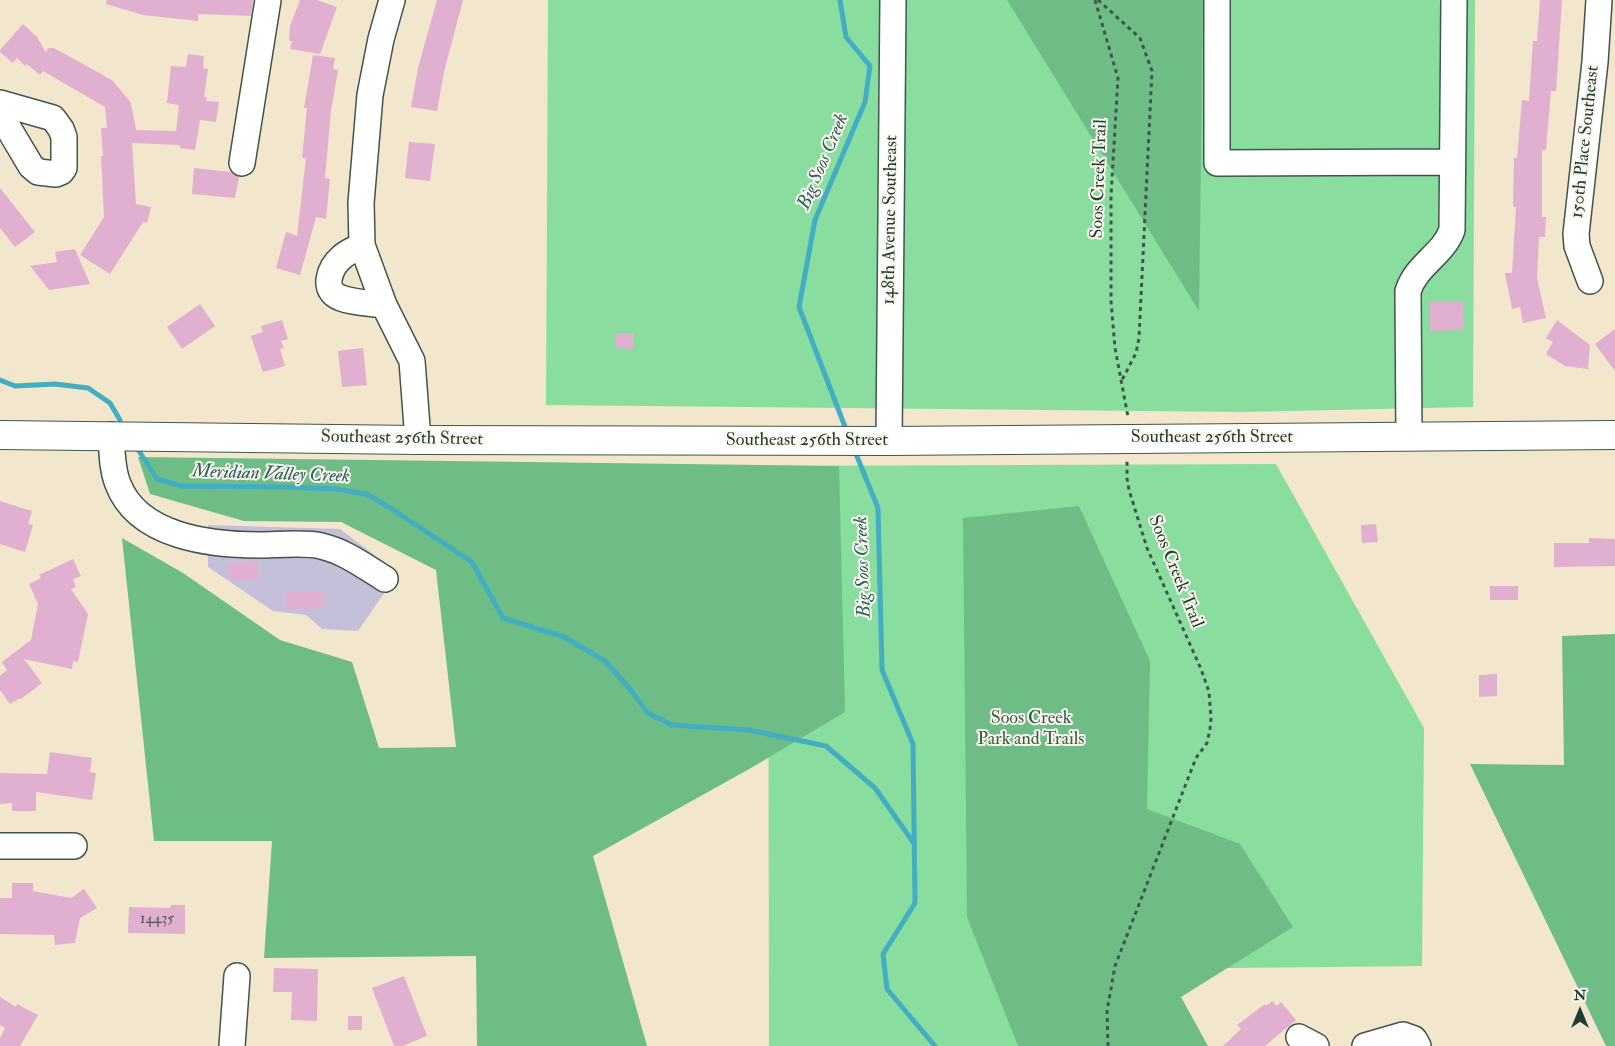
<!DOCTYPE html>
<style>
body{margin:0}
#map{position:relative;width:1615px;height:1046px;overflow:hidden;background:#f2e7cc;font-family:"IM FELL Double Pica",serif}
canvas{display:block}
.north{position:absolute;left:1555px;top:986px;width:50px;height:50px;-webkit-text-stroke:4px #fbf7ec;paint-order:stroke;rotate:0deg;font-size:14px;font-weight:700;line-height:20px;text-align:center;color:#1f3d34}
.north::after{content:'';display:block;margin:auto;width:18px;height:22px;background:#1f3d34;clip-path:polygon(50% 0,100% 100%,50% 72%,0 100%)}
</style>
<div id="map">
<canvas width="1615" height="1046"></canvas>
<div class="north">N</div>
</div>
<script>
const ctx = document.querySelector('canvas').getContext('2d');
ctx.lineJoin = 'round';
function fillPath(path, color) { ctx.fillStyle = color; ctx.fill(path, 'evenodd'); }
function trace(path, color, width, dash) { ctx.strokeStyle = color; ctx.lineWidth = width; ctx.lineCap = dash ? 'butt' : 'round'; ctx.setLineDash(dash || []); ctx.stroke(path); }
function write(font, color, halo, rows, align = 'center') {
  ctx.font = font + ' "IM FELL Double Pica",serif'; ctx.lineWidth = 4; ctx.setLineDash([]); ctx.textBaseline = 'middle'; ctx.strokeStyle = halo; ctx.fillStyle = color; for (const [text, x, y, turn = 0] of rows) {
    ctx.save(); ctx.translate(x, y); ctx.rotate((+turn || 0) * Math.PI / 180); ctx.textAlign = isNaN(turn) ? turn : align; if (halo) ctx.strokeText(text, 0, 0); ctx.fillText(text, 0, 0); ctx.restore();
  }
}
const industrial = new Path2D(`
 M 208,525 L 340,529 L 398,573 L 358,631 L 322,629 L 306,615 L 273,611 L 208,567 Z`);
const green = new Path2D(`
 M 548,0 L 1475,0 L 1473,407 L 1242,412 L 546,405 Z
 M 1276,464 L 1424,728 L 1422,966 L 1138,969 L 1137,1046 L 769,1046 L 768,466 Z`);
const forest = new Path2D(`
 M 1007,0 L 1203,0 L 1199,311 Z
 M 138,457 L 839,466 L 845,712 L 751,768 L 593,856 L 647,1046 L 477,1046 L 476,956 L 264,958 L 272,841 L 154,841 L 122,538 L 183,573 L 280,640 L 352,662 L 379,748 L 456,747 L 436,570 L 341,522 L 244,521 L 150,494 Z
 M 1079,506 L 1150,661 L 1147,809 L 1240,844 L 1293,927 L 1181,997 L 1208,1046 L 1018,1046 L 967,917 L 963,518 Z
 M 1615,634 L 1615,1046 L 1606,1046 L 1470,764 L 1564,765 L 1562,636 Z`);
const stream = new Path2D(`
 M 840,0 L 846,37 L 870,66 L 865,102 L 815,220 L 799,307 L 847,432
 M 0,380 L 15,386 L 55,384 L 88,388 L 110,403 L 120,420
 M 854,449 L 878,508 L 882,670 L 913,744 L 915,903 L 883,954 L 887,989 L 935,1046
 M 139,451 L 157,479 L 182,486 L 283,487 L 337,489 L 366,494 L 389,507 L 472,562 L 503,618 L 564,637 L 605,661 L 630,689 L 648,713 L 672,725 L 749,730 L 826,746 L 875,788 L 913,842`);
const building = new Path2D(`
 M 107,0 L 253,0 L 251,16 L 198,14 L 198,21 L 143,15 L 106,4 Z
 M 300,0 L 317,0 L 337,7 L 320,54 L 290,49 L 292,41 L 289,41 L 290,26 Z
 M 437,0 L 463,0 L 444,72 L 437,111 L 411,107 L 418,68 Z
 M 1540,0 L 1562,0 L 1556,91 L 1551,91 L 1546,150 L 1542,150 L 1542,217 L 1546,217 L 1545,237 L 1539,237 L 1537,278 L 1546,318 L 1523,323 L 1520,307 L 1512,309 L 1505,273 L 1512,273 L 1516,207 L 1513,207 L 1514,158 L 1517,158 L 1522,100 L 1529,101 L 1533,41 L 1537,41 Z
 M 23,24 L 37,37 L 46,53 L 48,48 L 54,48 L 112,80 L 131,103 L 136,130 L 176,131 L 179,105 L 167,103 L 171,66 L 184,67 L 186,66 L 188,54 L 204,56 L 203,68 L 208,69 L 204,97 L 207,97 L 206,101 L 219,102 L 216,122 L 200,120 L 195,150 L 180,148 L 180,145 L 132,143 L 136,204 L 151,207 L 147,223 L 143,222 L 110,274 L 80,255 L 104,217 L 101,156 L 103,156 L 101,128 L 107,128 L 105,107 L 43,71 L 40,75 L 27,64 L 25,66 L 17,58 L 13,63 L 0,52 L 0,50 Z
 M 313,55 L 335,58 L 333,69 L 338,70 L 331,111 L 325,178 L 330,179 L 326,219 L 316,217 L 300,275 L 276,268 L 286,232 L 297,236 L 306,158 L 302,158 L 307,108 L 304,108 Z
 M 409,142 L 435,144 L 430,181 L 405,178 Z
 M 194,168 L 231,172 L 239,177 L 235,198 L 192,194 Z
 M 0,188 L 35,232 L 15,247 L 0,228 Z
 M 75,249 L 90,284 L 49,290 L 30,266 L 57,262 L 55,252 Z
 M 1430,302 L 1463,302 L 1464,330 L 1430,331 Z
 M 200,304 L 215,326 L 182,349 L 167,327 Z
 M 282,320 L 288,339 L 281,341 L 284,348 L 280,349 L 285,366 L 263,372 L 251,336 L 263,332 L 261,326 Z
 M 1557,320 L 1590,345 L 1588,369 L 1565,366 L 1546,354 L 1553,342 L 1546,338 Z
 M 1615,329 L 1615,371 L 1595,344 Z
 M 616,333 L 634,333 L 633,349 L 616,348 Z
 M 363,348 L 367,385 L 342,387 L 338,351 Z
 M 0,501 L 32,511 L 28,524 L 33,525 L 25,552 L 0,544 Z
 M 1376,524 L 1378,542 L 1362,543 L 1361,525 Z
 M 1589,538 L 1615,539 L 1615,566 L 1554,567 L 1554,543 L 1589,543 Z
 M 73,559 L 81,576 L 73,579 L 76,587 L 71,589 L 88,614 L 78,662 L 73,661 L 72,669 L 24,659 L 42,683 L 21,699 L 20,698 L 10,704 L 0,690 L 0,676 L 7,670 L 2,662 L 31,640 L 38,604 L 29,584 L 41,578 L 39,575 Z
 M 258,562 L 259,579 L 229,580 L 228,563 Z
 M 1490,586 L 1518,586 L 1518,600 L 1490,600 Z
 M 324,591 L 324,608 L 286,609 L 286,592 Z
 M 1497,674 L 1497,696 L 1479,697 L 1479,675 Z
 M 50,752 L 92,758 L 90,772 L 96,773 L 92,800 L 36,792 L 36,811 L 12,811 L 12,803 L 0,804 L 0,773 L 47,774 Z
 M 12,883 L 33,883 L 33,891 L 71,898 L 84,889 L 97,908 L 80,918 L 75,943 L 55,945 L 54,935 L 0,934 L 0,898 L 12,898 Z
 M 171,905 L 185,905 L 185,934 L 128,933 L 129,907 L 170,908 Z
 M 274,968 L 318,969 L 317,1021 L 291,1020 L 292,992 L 273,992 Z
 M 404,976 L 427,1036 L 403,1046 L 394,1046 L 372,988 Z
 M 0,997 L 16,1007 L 17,1004 L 38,1015 L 20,1046 L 0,1046 L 0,1038 L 5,1028 L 0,1025 Z
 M 1272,1001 L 1277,1006 L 1281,1002 L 1296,1020 L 1265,1046 L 1223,1046 L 1241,1029 L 1237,1025 L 1265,1004 L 1266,1006 Z
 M 348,1016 L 362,1016 L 362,1030 L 348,1030 Z`);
const path = new Path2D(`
 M 1095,0 L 1118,78 L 1111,196 L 1111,301 L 1115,348 L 1128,417
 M 1098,0 L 1140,38 L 1152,71 L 1139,338 L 1136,353 L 1122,380
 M 1108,1046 L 1107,1011 L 1115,966 L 1196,758 L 1207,743 L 1210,729 L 1211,718 L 1209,692 L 1201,669 L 1147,548 L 1129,490 L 1127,478 L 1127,460`);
const minor = new Path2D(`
 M 392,0 L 381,39 L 370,95 L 361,203 L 362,245 L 384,305 L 412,361 L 418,440
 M 1217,0 L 1217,163 L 1452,162
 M 0,103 L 53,118 L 61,129 L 64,137 L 64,168 L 61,172 L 56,174 L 38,172 L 31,166 L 3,119 L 0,104
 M 242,163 L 268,0
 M 362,245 C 356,249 347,252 342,257 C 329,268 321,291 341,298 C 354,303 371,303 384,305
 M 1590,281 L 1577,246 L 1576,234 L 1595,62 L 1599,0
 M 111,435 C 112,451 112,470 118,484 C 138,537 211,545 260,545 C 276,545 306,542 321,546 C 344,551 364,566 385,579
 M 1409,437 L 1408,291 C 1417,264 1443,255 1452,230 L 1454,0
 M 889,441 L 893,0
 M 0,846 L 74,846
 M 1299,1037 L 1316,1046
 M 232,1046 L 237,976
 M 1365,1046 L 1403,1035 L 1414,1039 L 1418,1046`);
const major = new Path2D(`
 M 0,435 L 418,440 L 889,441 L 1615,435`);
const numberNames = [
 ["14435",157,920]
];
const streetNames = [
 ["150th Place Southeast",1586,142,-84],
 ["Soos Creek Trail",1100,179,-88],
 ["148th Avenue Southeast",891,220,-89],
 ["Southeast 256th Street",1212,438],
 ["Southeast 256th Street",402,439,1],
 ["Southeast 256th Street",807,441],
 ["Soos Creek Trail",1175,572,68]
];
const parkNames = [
 ["Soos Creek",1031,719],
 ["Park and Trails",1031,740]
];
const waterNames = [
 ["Big Soos Creek",824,162,-67],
 ["Meridian Valley Creek",271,475,2],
 ["Big Soos Creek",864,567,-92]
];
fillPath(industrial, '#c5c0da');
fillPath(green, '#89dd9f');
fillPath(forest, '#6ebc86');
trace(stream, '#43aec2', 5);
fillPath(building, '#e1afd0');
trace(minor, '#3f564b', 28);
trace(major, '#3f564b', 30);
trace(path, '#3f564b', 3, [4, 4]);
trace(minor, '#fff', 25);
trace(major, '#fff', 28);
write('15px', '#505a5b', null, numberNames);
write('18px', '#1f3d34', '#fbf7ec', streetNames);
write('18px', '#345d49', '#fbf7ec', parkNames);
write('italic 19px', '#2a5f5f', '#fbf7ec', waterNames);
</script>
